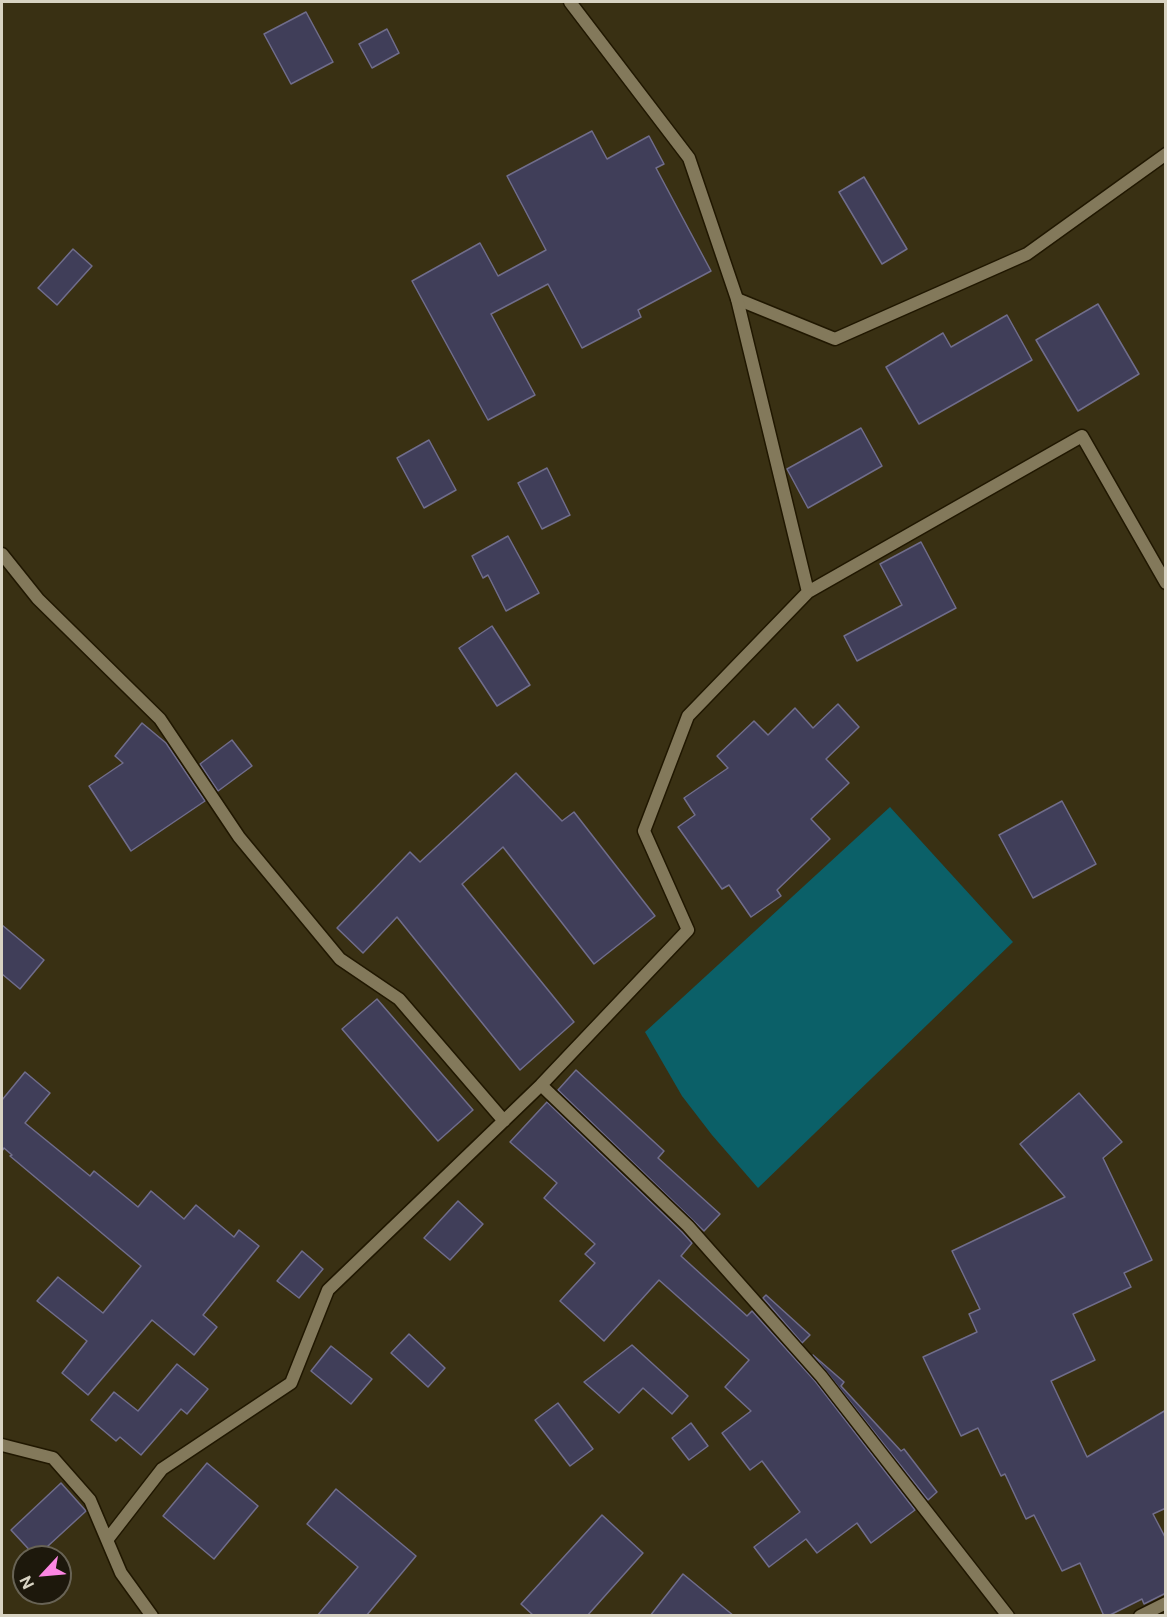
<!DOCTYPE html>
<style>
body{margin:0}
#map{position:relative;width:1167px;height:1617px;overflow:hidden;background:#393013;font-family:"Public Sans",sans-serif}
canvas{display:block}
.frame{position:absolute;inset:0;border:3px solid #d8d3c3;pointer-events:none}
.north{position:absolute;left:12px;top:1545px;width:60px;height:60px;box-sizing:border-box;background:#1d180c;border:2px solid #686355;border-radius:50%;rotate:244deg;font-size:16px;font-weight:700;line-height:24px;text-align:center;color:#d8d3c3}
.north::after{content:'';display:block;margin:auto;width:21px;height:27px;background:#fc86e3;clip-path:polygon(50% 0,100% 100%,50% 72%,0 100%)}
</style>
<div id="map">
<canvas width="1167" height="1617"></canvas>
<div class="frame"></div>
<div class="north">N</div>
</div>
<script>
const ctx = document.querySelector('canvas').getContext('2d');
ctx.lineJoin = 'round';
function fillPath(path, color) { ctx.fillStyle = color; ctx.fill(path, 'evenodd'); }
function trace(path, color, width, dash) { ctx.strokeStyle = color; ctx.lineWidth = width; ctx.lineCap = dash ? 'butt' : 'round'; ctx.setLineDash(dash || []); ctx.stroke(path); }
const water = new Path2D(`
 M 890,807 L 1013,942 L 758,1188 L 712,1135 L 682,1096 L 645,1032 Z`);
const building = new Path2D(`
 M 306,12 L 333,62 L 291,84 L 264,34 Z
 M 387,29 L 399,53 L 372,68 L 359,44 Z
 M 592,131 L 607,159 L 649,136 L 664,164 L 656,168 L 711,271 L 638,310 L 641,317 L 582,348 L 548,284 L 491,314 L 535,395 L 488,420 L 412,281 L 480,243 L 498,276 L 546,250 L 507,176 Z
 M 864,177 L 907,249 L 882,264 L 839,192 Z
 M 73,249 L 92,266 L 57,305 L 38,288 Z
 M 1098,304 L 1139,374 L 1078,411 L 1036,340 Z
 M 1007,315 L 1032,360 L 919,424 L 886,367 L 943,333 L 951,347 Z
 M 861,428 L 882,466 L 808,508 L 787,469 Z
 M 429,440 L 456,490 L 424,508 L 397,458 Z
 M 547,468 L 570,515 L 542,529 L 518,483 Z
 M 508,536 L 539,593 L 506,611 L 488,575 L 483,578 L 472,556 Z
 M 921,542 L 956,608 L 857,661 L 844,636 L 902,605 L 880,564 Z
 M 492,626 L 530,685 L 497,706 L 459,648 Z
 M 838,704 L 859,727 L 826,759 L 849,783 L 811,819 L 830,839 L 777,890 L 781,896 L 751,917 L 729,885 L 722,889 L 678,827 L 695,815 L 684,798 L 728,768 L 717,756 L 754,721 L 768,735 L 795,708 L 813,728 Z
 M 142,723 L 166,743 L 205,801 L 131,851 L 89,786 L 123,763 L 115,756 Z
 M 232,740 L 252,766 L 218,791 L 200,764 Z
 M 516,773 L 562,821 L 574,812 L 655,916 L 594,964 L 503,847 L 462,884 L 574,1022 L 520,1070 L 397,917 L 363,953 L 337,928 L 410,852 L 420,862 Z
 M 1062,801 L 1096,864 L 1033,898 L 999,835 Z
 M 2,925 L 44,960 L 20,989 L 2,974 Z
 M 377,999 L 473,1110 L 438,1141 L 342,1029 Z
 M 576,1070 L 664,1151 L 658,1158 L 720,1214 L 704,1231 L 558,1090 Z
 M 25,1072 L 50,1093 L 25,1123 L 90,1176 L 94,1171 L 138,1207 L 151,1191 L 184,1219 L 196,1205 L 234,1237 L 239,1230 L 259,1246 L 203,1315 L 217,1327 L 194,1355 L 152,1320 L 88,1395 L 62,1373 L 87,1341 L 37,1301 L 58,1277 L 103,1313 L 141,1266 L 10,1156 L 12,1155 L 4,1148 L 2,1151 L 2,1100 Z
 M 1079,1093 L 1122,1142 L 1103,1158 L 1152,1260 L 1124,1273 L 1131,1287 L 1073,1314 L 1095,1360 L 1051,1381 L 1087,1457 L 1166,1410 L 1166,1508 L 1153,1514 L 1166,1539 L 1166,1593 L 1144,1604 L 1142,1599 L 1108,1616 L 1104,1616 L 1080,1563 L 1062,1571 L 1034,1515 L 1026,1519 L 1005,1474 L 1001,1476 L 978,1428 L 961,1436 L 923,1357 L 977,1332 L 969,1314 L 980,1309 L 952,1251 L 1065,1197 L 1020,1144 Z
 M 547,1102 L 682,1232 L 692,1243 L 681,1256 L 747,1316 L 752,1311 L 815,1381 L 915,1510 L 871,1543 L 857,1523 L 817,1553 L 806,1539 L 769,1567 L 754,1547 L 800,1512 L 762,1461 L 750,1470 L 722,1433 L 751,1411 L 725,1387 L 749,1360 L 659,1280 L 604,1341 L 560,1301 L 595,1263 L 585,1254 L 595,1244 L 544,1198 L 557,1183 L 510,1142 Z
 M 458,1201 L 483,1224 L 450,1260 L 424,1238 Z
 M 302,1251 L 323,1269 L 299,1298 L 277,1281 Z
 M 766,1295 L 810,1335 L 802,1343 L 763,1298 Z
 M 409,1334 L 445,1368 L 428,1387 L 391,1353 Z
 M 632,1345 L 688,1396 L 672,1414 L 643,1388 L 619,1413 L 584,1382 Z
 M 331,1346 L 372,1379 L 351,1404 L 311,1371 Z
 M 813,1355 L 844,1382 L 841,1386 L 901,1451 L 904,1449 L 937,1492 L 928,1500 Z
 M 177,1364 L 208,1389 L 187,1414 L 181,1409 L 141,1455 L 120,1437 L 116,1441 L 91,1420 L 114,1392 L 138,1411 Z
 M 558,1403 L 593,1449 L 570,1466 L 535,1420 Z
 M 691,1423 L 708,1446 L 689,1460 L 672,1438 Z
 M 207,1463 L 258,1506 L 214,1559 L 163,1516 Z
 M 61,1483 L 86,1511 L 36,1557 L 11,1530 Z
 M 336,1489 L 416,1556 L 366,1616 L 317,1616 L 358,1567 L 307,1524 Z
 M 602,1515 L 643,1553 L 587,1616 L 534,1616 L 521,1604 Z
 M 683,1574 L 734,1616 L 650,1616 Z`);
const service = new Path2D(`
 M 737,299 L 835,339 L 1027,254 L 1166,154`);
const minor = new Path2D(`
 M 2,554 L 38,599 L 160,719 L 239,837 L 340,959 L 399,999 L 504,1121
 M 808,592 L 1082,436 L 1166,583
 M 541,1085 L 688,1226 L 821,1376 L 1008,1616
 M 2,1445 L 53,1458 L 90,1500 L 121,1573 L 152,1616
 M 107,1540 L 162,1469 L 291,1383 L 328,1290 L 541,1085 L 688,930 L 644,831 L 688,716 L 808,592 L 737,299 L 689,158 L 570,2
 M 1140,1616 L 1166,1603`);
fillPath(water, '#0b6068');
fillPath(building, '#403e59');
trace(building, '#706d8b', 1.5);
trace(service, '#201700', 15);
trace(minor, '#201700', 15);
trace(service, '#83795b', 12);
trace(minor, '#83795b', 12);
</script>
